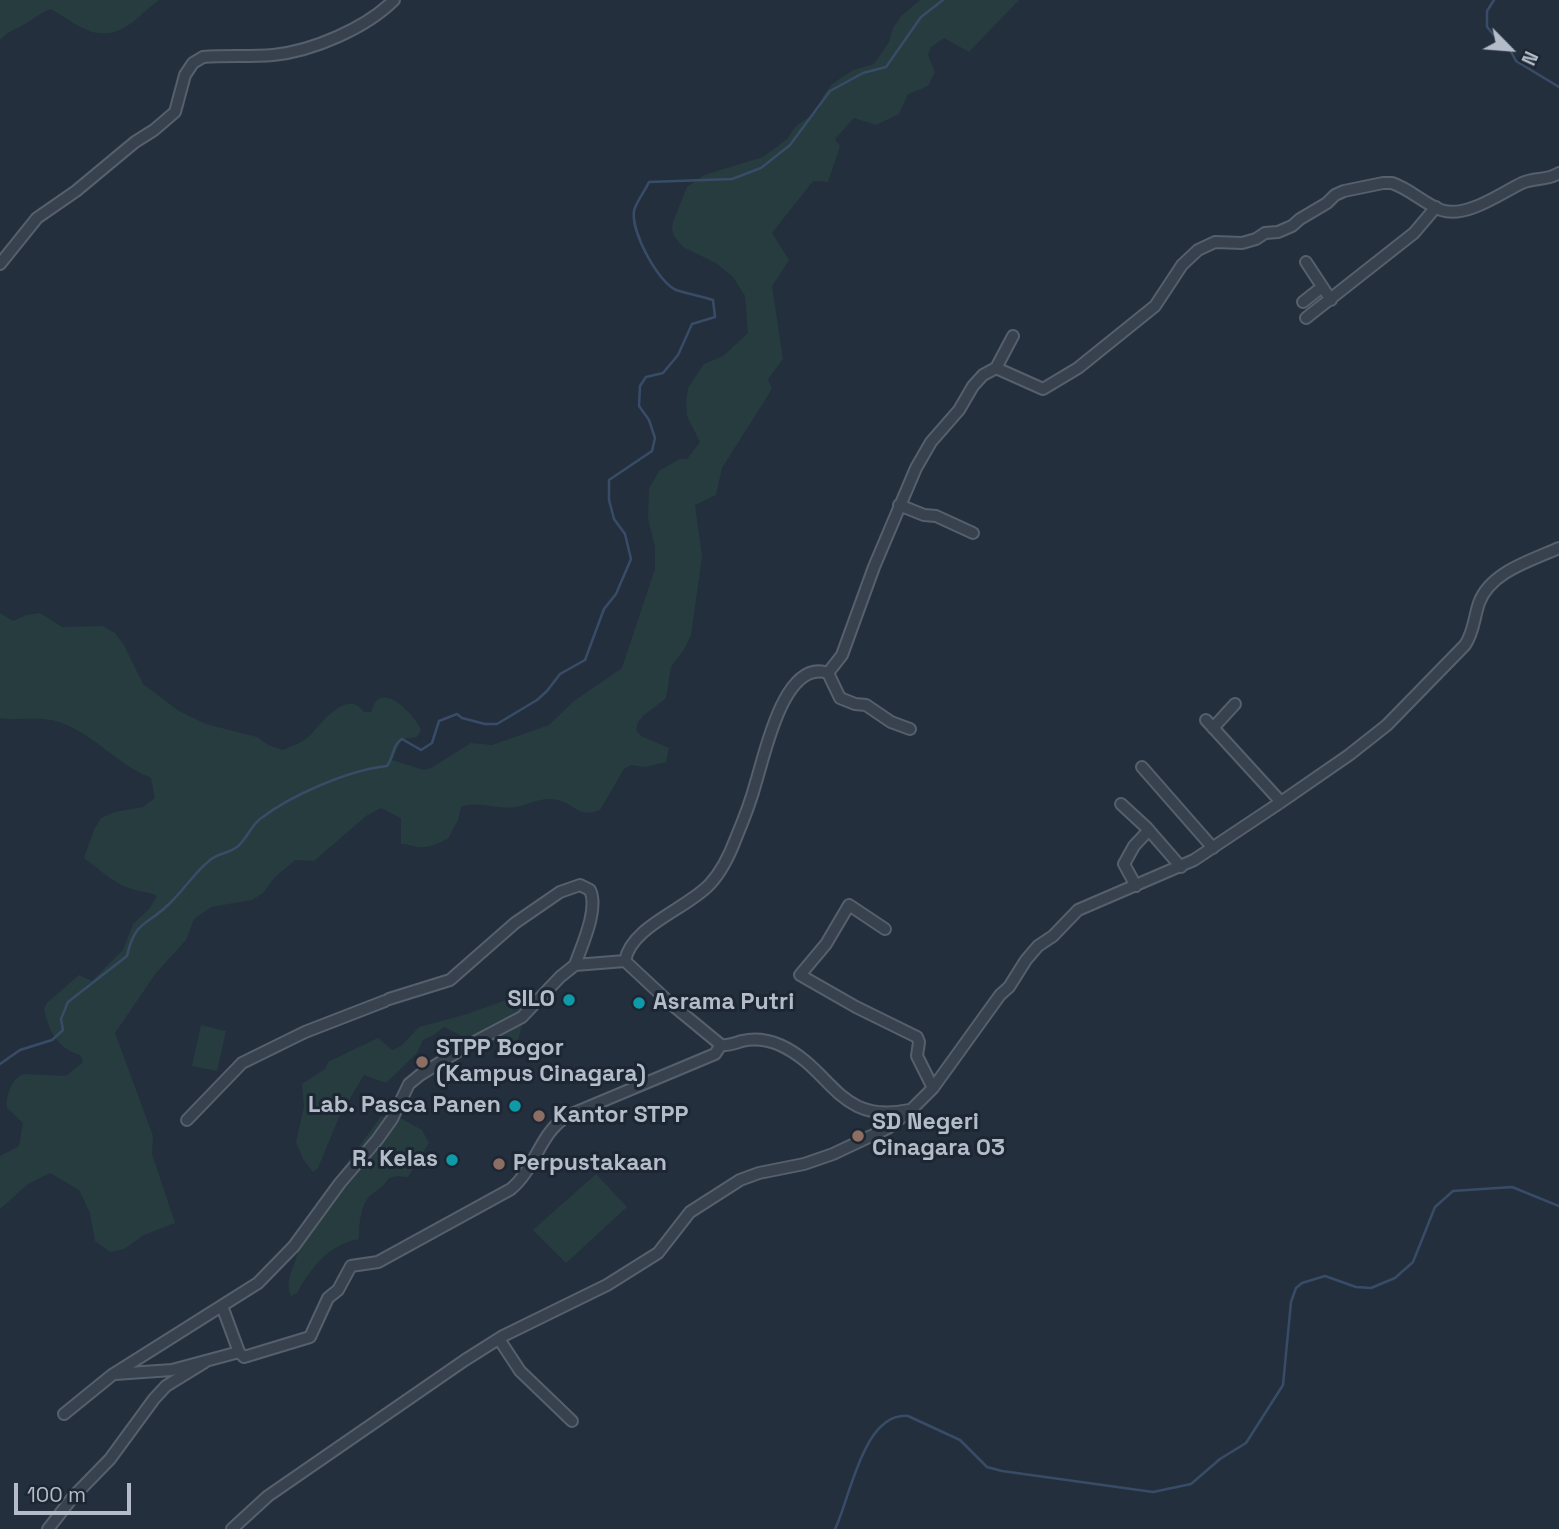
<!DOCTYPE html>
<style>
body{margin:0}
#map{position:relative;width:1559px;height:1529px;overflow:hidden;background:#242f3e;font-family:"Space Grotesk",sans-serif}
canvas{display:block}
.north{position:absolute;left:1475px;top:14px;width:70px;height:70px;-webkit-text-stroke:5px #1d2633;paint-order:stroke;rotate:115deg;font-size:19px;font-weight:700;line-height:28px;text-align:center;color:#b4bcc9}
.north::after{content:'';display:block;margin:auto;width:24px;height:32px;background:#b4bcc9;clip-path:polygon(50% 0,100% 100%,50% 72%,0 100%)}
.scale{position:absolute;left:14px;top:1483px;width:117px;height:32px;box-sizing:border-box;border:4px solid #b4bcc9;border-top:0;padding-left:9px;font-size:21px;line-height:24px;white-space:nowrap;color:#b4bcc9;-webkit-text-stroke:5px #1d2633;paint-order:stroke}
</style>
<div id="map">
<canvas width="1559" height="1529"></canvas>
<div class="north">N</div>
<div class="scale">100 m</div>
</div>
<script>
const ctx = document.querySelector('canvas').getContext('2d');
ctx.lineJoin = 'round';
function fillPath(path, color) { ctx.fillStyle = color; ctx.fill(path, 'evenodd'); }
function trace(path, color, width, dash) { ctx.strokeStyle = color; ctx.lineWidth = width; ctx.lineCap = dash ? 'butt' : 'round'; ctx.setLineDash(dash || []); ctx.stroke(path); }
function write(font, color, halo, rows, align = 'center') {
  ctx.font = font + ' "Space Grotesk",sans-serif'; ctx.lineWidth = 6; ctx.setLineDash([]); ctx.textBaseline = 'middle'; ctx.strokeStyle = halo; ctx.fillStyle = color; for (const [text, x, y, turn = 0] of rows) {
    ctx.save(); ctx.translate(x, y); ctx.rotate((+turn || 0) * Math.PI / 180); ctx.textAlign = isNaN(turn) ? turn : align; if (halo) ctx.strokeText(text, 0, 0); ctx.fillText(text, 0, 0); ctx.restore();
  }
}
const green = new Path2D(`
 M 0,0 L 159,0 C 149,7 142,15 133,22 C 100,47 80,26 51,9 C 40,13 35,18 25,24 C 15,30 8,31 0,40 Z
 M 920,0 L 1019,0 L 969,52 L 944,38 L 931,47 L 928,55 L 935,72 L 928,86 L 908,94 L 899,114 L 876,125 L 854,118 L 835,139 L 840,146 L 828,182 L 813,181 L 772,233 L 789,260 L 772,286 L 783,359 L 768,379 L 772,389 L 722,468 L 716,495 L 695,505 L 702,557 L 691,635 L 685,648 L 671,667 L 666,698 L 643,716 L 638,722 L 636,730 L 641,736 L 669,748 L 666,762 L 645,767 L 631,765 L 624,769 L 600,810 C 576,820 574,799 549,799 C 538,799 527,805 516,807 C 500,810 474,800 461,807 L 458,820 L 448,839 C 440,842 427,849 418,847 C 412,846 408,844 401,844 L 401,818 L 381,808 L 366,816 L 314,861 L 295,860 L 274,878 L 263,893 L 252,900 L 211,907 L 194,919 L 186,940 L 156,973 L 115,1033 L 153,1136 L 152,1154 L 175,1223 L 144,1235 L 124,1249 L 110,1252 L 95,1241 L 90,1213 L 79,1190 L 50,1173 L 28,1184 L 0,1209 L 0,1156 L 19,1146 L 23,1123 L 7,1108 C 6,1095 11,1079 24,1074 L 66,1076 L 83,1062 L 80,1055 C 57,1048 49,1031 44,1009 L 47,1003 L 79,975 L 92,981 L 123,950 L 133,924 L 149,909 L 157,896 C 148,891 138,892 129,888 C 113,883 98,868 84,858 L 94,830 L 101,818 L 115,812 L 143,807 L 155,798 L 151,778 C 118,765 94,734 59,722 C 39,716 20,721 0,718 L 0,613 L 13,621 L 26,615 L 40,613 L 62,627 L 103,626 L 115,633 L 124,645 L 143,684 L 179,711 L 206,724 L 257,737 L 268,745 L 283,750 C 291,746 302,743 308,737 C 321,725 346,687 364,712 L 371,712 C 374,706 375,699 381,698 C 395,694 417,719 421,730 L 417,737 L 402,739 L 392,760 L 424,770 L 431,768 L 471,743 L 492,745 L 549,725 L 574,701 L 622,668 L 655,569 L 655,547 L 648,518 L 649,488 L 660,470 L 680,459 L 687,459 L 700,442 L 687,416 L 686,402 L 688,388 L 704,364 L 723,356 L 748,333 L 745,296 L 733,277 L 716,263 L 683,247 L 674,236 L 672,229 L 673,222 L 687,187 L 704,175 L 763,157 L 787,139 L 796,126 L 819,110 L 823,96 L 832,84 L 853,70 L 874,64 L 889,42 L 893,28 L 901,16 Z
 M 523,994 L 528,1000 L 517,1044 L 502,1046 L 476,1035 L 462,1036 L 444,1027 L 432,1036 L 423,1040 L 417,1053 L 386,1083 L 364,1075 L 340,1115 L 318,1168 L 313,1172 L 303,1159 L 296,1142 L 304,1107 L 302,1084 L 325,1069 L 328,1062 L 378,1038 L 392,1050 L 401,1046 L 419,1027 L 464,1015 Z
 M 201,1025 L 226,1031 L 217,1071 L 192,1066 Z
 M 393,1114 L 422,1130 L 429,1143 L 408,1177 L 397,1176 L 389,1178 C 383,1187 380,1188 372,1194 C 360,1203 359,1226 359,1239 C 328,1245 312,1267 297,1293 L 291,1296 C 284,1282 294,1268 297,1255 C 299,1250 298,1244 300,1239 C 317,1196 355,1155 380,1117 Z
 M 596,1174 L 627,1207 L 566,1263 L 533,1230 Z`);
const stream = new Path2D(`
 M 1494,0 L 1487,11 L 1487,27 L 1494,35 L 1507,44 L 1516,61 L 1559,87
 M 0,1064 L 20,1050 L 52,1040 L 63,1030 L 61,1019 L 68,1002 L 127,956 C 135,920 147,926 169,904 C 183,891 194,873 209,861 C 217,853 228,854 237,847 C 247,839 250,827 260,819 C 291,795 349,770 387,766 C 394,757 392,745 402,739 L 421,750 L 432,743 L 439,721 L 457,714 L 462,718 L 485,724 L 497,724 L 537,700 L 547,691 L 560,674 L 585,660 L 604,609 L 616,594 L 631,559 L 625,534 L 614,519 L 609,500 L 609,480 L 652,451 L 655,438 L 649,420 L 639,406 L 640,386 L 646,377 L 663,373 L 678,355 L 692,324 L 715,317 L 713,300 C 701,296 688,294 676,290 C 658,282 631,232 634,211 C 636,202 645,191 649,182 L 732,179 L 761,168 L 790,145 L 830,91 L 863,73 L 886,67 L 921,17 L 943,0
 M 835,1529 C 850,1499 863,1412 908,1416 L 960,1440 L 987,1467 L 1002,1471 L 1153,1492 L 1191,1484 L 1220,1459 L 1246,1443 L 1283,1385 L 1291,1302 L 1296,1288 L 1302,1283 L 1325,1276 L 1356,1287 L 1371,1288 L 1395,1278 L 1413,1262 L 1435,1207 L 1453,1191 L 1512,1187 L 1559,1206`);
const minor = new Path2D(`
 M 1306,262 L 1331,300
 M 0,264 L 37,218 L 76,191 L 135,142 L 154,130 L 175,112 L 185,75 L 193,63 L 203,57 C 227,55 250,57 273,55 C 313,51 366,28 394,0
 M 1303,302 L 1322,287
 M 1306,318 L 1414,233 L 1436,207
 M 996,368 L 1013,336
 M 899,505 L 924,515 L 936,516 L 973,533
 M 828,673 L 840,698 L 855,704 L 866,705 L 891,722 L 910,729
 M 1206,720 L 1281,802
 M 1213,728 L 1235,704
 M 1142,767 L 1213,848
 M 1121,804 L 1147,828 L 1181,867
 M 1136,886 L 1124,864 L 1134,846 L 1149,830
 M 885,929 L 849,905 L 826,944 L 800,975 L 856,1007 L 917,1037 L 919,1042 L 917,1056 L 933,1088
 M 625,961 C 631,926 687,909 710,884 C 722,871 730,854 736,838 C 744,819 751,801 756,782 C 765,754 784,658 828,673 L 842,655 L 874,567 L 916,468 L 931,442 L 959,410 L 973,386 L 983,375 L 996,368 L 1043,389 L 1078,368 L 1155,306 L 1182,265 L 1198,250 L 1215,242 L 1242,243 L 1256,239 L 1265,233 L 1278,232 L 1292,226 L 1300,219 L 1327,203 L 1335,195 L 1344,191 L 1383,183 L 1392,183 C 1410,189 1423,203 1441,210 C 1466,219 1501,193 1522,183 C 1535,177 1547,181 1559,173
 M 389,999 L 450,980 L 515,923 L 560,892 L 580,885 L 590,890 C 599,909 582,945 575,965
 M 721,1045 C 729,1046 735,1043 742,1041 C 755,1038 768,1040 780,1045 C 833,1069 837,1125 909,1110
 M 187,1120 L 242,1063 L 305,1032 L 385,1001
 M 222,1306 L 239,1352 L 244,1357 L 310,1337 L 328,1298 L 338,1290 L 351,1266 L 378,1262 L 511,1189 C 536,1168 539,1134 567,1116 L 715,1054 L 721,1045
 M 499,1339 L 520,1371 L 572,1421
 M 115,1374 L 172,1370 L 239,1352
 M 64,1414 L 112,1375 L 258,1283 L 294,1246 L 340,1183 L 377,1140 L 392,1119 L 409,1084 L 420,1075 L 465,1047 L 522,1017 L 560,977 L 575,965 L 625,961 L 670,1003 L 721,1045
 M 48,1529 L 73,1497 L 110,1459 L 154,1399 L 166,1386 L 205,1362
 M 232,1529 L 268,1496 L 465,1360 L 503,1336 L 607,1285 L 658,1253 L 690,1212 L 740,1180 L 759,1173 L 804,1164 L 833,1154 L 888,1128 L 912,1109 L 933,1088 L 1000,995 L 1009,987 L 1026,960 L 1038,946 L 1053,936 L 1078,910 L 1194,860 L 1281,802 L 1349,755 L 1387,725 L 1465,645 C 1474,632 1474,617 1479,603 C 1490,572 1532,560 1559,548`);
const markers = [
 [569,1000,7,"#0f9aa8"],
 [639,1003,7,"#0f9aa8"],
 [422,1062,7,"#8d6e63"],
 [515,1106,7,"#0f9aa8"],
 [539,1116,7,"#8d6e63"],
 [858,1136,7,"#8d6e63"],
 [452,1160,7,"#0f9aa8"],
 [499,1164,7,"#8d6e63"]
];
const poiNames = [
 ["SILO",555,1000,"right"],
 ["Asrama Putri",653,1003],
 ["STPP Bogor",436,1049],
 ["(Kampus Cinagara)",436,1075],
 ["Lab. Pasca Panen",501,1106,"right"],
 ["Kantor STPP",553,1116],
 ["SD Negeri",872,1123],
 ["Cinagara 03",872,1149],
 ["R. Kelas",438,1160,"right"],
 ["Perpustakaan",513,1164]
];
fillPath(green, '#263c3f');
trace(stream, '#394c67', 2.5);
trace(minor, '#565f6c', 14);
trace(minor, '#38414e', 10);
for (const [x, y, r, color] of markers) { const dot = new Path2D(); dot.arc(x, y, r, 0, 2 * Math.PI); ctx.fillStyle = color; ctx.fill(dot); trace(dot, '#1d2633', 2.5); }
write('bold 23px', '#b4bcc9', '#1d2633', poiNames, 'left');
</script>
